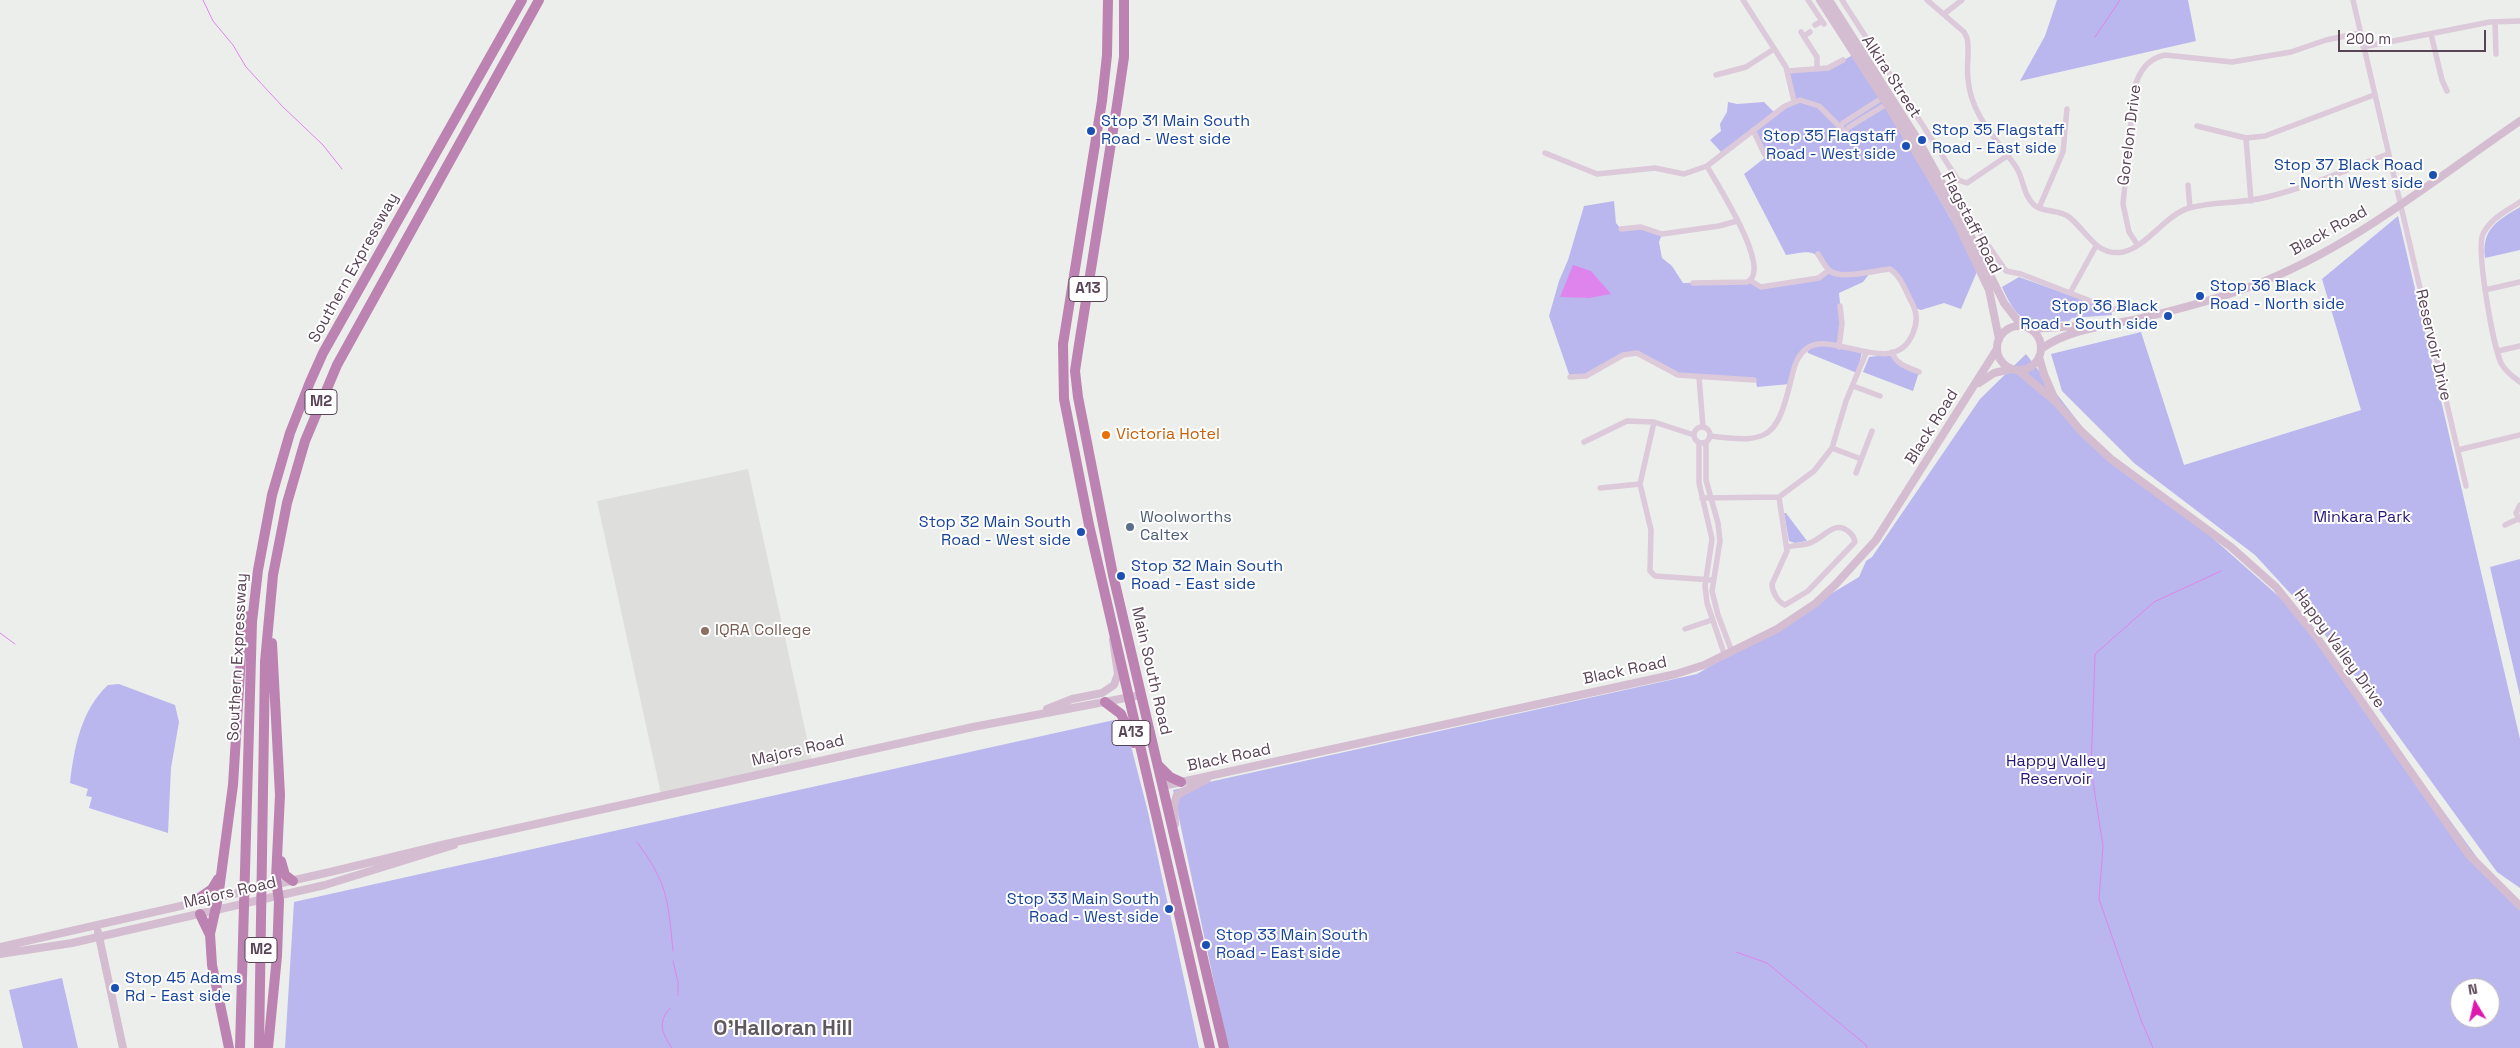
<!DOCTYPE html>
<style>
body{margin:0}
#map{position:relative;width:2520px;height:1048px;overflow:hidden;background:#eceeeb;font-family:"Space Grotesk",sans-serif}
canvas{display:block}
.north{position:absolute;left:2450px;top:978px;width:50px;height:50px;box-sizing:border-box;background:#fff;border:1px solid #bdb4bb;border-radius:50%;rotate:351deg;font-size:14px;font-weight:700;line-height:20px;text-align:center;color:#594456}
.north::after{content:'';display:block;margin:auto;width:18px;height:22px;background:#dd17af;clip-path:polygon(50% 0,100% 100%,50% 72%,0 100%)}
.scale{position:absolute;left:2338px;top:30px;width:148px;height:22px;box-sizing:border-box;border:2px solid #594456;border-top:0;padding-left:6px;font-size:15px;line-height:18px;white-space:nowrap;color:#594456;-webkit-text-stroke:4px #fff;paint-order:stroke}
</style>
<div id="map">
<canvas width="2520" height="1048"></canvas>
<div class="north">N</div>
<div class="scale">200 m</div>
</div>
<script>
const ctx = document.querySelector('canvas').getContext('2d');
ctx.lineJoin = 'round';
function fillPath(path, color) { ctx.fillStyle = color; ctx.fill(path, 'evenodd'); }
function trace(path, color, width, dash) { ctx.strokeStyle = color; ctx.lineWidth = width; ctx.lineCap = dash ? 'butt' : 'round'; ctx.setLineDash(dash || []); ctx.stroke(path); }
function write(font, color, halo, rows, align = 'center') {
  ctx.font = font + ' "Space Grotesk",sans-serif'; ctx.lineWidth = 4; ctx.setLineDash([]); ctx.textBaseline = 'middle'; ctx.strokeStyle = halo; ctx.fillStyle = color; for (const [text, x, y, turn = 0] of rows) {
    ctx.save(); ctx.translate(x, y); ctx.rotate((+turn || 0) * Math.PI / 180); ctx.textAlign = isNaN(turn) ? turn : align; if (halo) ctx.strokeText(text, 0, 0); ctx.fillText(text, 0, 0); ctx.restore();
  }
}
const education = new Path2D(`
 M 748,469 L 812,761 L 661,794 L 597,501 Z`);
const green = new Path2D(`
 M 2057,0 L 2188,0 L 2196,41 L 2020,81 L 2045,36 Z
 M 1855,54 L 1979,267 L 1961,309 L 1944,303 L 1921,310 L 1915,308 L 1897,274 L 1890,269 L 1870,273 L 1863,282 L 1839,293 L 1842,323 L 1839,347 L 1862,352 L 1857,373 L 1808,353 L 1807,349 L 1799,355 L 1790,384 L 1757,387 L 1756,382 L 1678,375 L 1637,353 L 1623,355 L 1586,376 L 1570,377 L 1549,316 L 1559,281 L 1568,260 L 1584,206 L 1614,201 L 1616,223 L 1621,229 L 1635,227 L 1662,234 L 1659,242 L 1662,258 L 1672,266 L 1683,283 L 1747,282 L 1756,285 L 1819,278 L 1829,271 C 1814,248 1812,251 1786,255 L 1744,174 L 1766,157 L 1753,130 L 1794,101 L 1787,71 L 1828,68 Z
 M 1728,102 L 1737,104 L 1764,102 L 1774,112 L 1722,153 L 1710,140 L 1721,131 L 1720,124 L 1727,112 Z
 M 2520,207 L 2520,250 L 2485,258 C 2481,229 2498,220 2520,207 Z
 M 2398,216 L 2520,739 L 2520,888 L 2497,872 L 2312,617 L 2255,555 L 2134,463 L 2062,391 L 2051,354 L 2141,332 L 2184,465 L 2361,410 L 2322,279 Z
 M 2019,277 L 2111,310 L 2112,315 L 2072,318 L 2069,321 C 2029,324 2020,327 2002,287 Z
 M 1893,354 L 1894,360 L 1919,372 L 1913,391 L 1863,372 L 1869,357 Z
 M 2026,354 L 2103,454 L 2207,533 L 2301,616 L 2500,889 L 2520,905 L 2520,1048 L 1228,1048 L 1173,790 L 1697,674 L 1859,577 L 1866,561 L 1872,557 L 1980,399 ZM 2460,988 L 2490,988 L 2490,1018 L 2460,1018 Z
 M 1784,513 L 1786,513 L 1807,541 L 1795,543 L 1789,541 Z
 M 2520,559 L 2520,696 L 2490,567 Z
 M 119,684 L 175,705 L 179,722 L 171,768 L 168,833 L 89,808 L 92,797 L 86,796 L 88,789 L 70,783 C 74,748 81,710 108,685 Z
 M 1114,720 L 1131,746 L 1148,812 L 1199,1048 L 285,1048 L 294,902 Z
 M 62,978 L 78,1048 L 23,1048 L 9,990 Z`);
const water = new Path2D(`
 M 1573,265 L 1591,271 L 1611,294 L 1589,298 L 1560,297 Z`);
const stream = new Path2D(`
 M 203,0 L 213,21 L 233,45 L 246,67 L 282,106 L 323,145 L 342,169
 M 2095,37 L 2120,0
 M 0,633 L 15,644
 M 637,842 C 668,884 668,900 673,951
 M 1736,952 L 1767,963 L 1866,1045 L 1867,1048
 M 673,961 L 678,982 L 678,995
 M 670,1008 C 657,1023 662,1033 672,1048
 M 2153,1048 L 2141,1020 L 2099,899 L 2103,846 L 2091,769 L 2095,654 L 2154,602 L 2221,571`);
const street = new Path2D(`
 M 1743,0 L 1786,67 L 1794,101
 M 1808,0 L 1824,24
 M 1842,0 L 1958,180 L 1967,183 L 2007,156
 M 1927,0 L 1964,32 L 1967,38 C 1970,51 1966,66 1968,79 C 1971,116 1997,139 2016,167 C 2024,179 2023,195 2034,205 C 2043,213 2059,209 2069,217 C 2087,231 2096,257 2123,252 C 2147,247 2165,215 2189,208 C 2214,201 2242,204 2267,197 C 2309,187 2348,169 2388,154
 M 2353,0 L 2466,486
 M 1944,14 L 1962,0
 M 2495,22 L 2496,54
 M 1815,25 L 1822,21
 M 1801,32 L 1817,57 L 1817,68
 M 2431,34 L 2442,80 L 2447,91
 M 1804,36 L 1810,32
 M 2363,47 L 2490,22 L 2520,21
 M 1787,71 L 1828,68 L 1843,60
 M 1716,75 L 1746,67 L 1774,49
 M 2197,126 L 2246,138 L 2265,136 L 2374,95
 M 1753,130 L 1765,155
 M 1833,137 L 1843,123 L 1885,96
 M 2246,138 L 2251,201
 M 1838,139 L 1849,127 L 1890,102
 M 1545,153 L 1597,174 L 1655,168 L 1684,174 L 1707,166 L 1785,106 L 1800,100 L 1819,106 L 1844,131
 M 2188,185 L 2190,208
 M 2520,202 C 2506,211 2490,219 2483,234 C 2476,250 2493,346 2501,363 C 2505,371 2513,377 2520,382
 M 2039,208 L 2063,152 L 2067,109
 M 1974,225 L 2006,271 L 2021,274 L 2070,293 L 2096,246
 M 1621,229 L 1641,227 L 1662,234 L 1719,226 L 1737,221
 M 2137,244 L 2129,232 L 2123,204 L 2134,90 C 2138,73 2146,59 2165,55 L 2232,62 L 2291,52 L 2326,40 L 2360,33
 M 1751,281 L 1761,287 L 1819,278 L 1829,270
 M 1693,283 L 1747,282 C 1774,271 1716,183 1707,166
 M 2485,290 L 2520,282
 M 2070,293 L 2111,309 L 2121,309
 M 1839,347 L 1842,323 L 1840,306
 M 2498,351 L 2520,346
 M 1892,352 C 1896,365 1908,367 1919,372
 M 1570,377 L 1586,376 L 1623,355 L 1637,353 L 1678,375 L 1754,380
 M 1699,377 L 1703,427
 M 1853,386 L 1880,396
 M 1654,422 L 1640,484 L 1651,530 L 1650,571 L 1655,576 L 1712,580
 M1694 435a8 8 0 1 1 16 0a8 8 0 1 1-16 0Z
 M 1711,436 C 1770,444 1777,437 1791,380 C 1794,368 1796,357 1806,349 C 1832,328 1894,381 1913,333 C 1918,321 1917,312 1911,301 C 1905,290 1901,276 1890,269 C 1876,270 1841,280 1830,271 C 1825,267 1821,259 1818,254
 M 1584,442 L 1627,421 L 1654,422 L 1694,435
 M 1699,443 L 1699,483 L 1712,539 L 1705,586 L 1707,603 L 1725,656
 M 1706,443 L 1706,480 L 1718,523 L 1720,541 L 1712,591 L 1718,615 L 1732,652
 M 1832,448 L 1861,459
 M 2458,450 L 2520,435
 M 1856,473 L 1872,431
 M 1600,488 L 1640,484
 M 1779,497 L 1787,551 L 1772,584 C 1772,592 1778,602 1785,605 L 1808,591 L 1855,542 C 1854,537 1853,535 1849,532 C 1836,520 1826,535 1814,541 C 1807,546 1795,545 1787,547
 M 1702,498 L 1779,497 L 1814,471 L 1832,448 L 1846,401 L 1866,353
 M 2520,505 L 2516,513 L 2520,520
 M 2505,525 L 2518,519
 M 1685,629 L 1712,620`);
const secondary = new Path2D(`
 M 1820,0 L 1890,109 L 1954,216 L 1989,290 L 1999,339
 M 1829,0 L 1918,140 L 1967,228 L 2004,303 L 2022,326
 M1997 348a22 22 0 1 1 44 0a22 22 0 1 1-44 0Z
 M 2030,329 L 2094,325
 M 2041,349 C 2069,329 2106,326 2138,319 C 2176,310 2215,300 2252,286 C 2350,249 2434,180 2520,121
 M 2039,357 L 2044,374 L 2056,402
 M 2019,371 L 2056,402 L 2081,431 L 2111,459 L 2231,547 L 2276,587 L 2318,639 L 2469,855 L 2520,906
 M 1979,383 L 1994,373 L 2011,369
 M 1047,709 L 1072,699 L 1102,693 L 1114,685 L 1118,674 L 1113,640
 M 1163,786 L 1676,674 L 1704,665 L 1777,629 L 1816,603 L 1836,584 L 1876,540 L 1997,349
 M 1175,824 L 1174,804 L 1177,795 L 1207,779
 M 98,932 L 123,1048
 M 0,947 L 330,872 L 446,844 L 973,727 L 1141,695
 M 0,954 L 72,943 L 325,885 L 454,845`);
const highway = new Path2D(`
 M 1108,0 L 1107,55 L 1102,101 L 1063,344 L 1064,399 L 1089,525 L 1210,1048
 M 1124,0 L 1124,57 L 1117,105 L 1078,351 L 1075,371 L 1078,397 L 1113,575 L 1224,1048
 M 1105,702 L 1121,714 L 1134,743
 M 1158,765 L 1170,777 L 1181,782
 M 281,861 L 285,875 L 293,881
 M 192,903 L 212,889 L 218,879
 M 200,914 L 209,933
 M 229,1048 L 212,965 L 210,934 L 218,898 L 233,785 L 241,656 L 246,616
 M 240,1048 L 252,622 L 258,570 L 272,495 L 290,433 L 310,382 L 323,353 L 522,0
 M 259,1048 L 265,662 L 273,575 L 287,503 L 305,441 L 337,365 L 539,0
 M 268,1048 L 277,956 L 279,901 L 276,879 L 280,795 L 272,643`);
const markers = [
 [1091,131,5,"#1a4fb4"],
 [1922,140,5,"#1a4fb4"],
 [1906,146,5,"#1a4fb4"],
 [2433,175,5,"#1a4fb4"],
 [2200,296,5,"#1a4fb4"],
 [2168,316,5,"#1a4fb4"],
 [1106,435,5,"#e8710a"],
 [1130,527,5,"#5c6f8a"],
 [1081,532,5,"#1a4fb4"],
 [1121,576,5,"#1a4fb4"],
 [705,631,5,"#8d6e63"],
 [1169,909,5,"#1a4fb4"],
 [1206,945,5,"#1a4fb4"],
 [115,988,5,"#1a4fb4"]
];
const shields = [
 [1088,289,38],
 [321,402,32],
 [1131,733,38],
 [261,950,32]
];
const shieldNames = [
 ["A13",1088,289],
 ["M2",321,402],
 ["A13",1131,733],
 ["M2",261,950]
];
const streetNames = [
 ["Alkira Street",1891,77,57],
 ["Gorelon Drive",2130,135,-83],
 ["Flagstaff Road",1971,223,63],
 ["Black Road",2329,231,-29],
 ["Southern Expressway",354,268,-61],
 ["Reservoir Drive",2433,345,77],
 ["Black Road",1932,427,-58],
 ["Happy Valley Drive",2339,649,54],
 ["Southern Expressway",238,657,-87],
 ["Main South Road",1151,671,77],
 ["Black Road",1625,671,-12],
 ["Majors Road",798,751,-13],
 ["Black Road",1229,758,-12],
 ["Majors Road",230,893,-13]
];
const transitNames = [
 ["Stop 31 Main South",1101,122],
 ["Road - West side",1101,140],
 ["Stop 35 Flagstaff",1932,131],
 ["Road - East side",1932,149],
 ["Stop 35 Flagstaff",1896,137,"right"],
 ["Road - West side",1896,155,"right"],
 ["Stop 37 Black Road",2423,166,"right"],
 ["- North West side",2423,184,"right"],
 ["Stop 36 Black",2210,287],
 ["Road - North side",2210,305],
 ["Stop 36 Black",2158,307,"right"],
 ["Road - South side",2158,325,"right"],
 ["Stop 32 Main South",1071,523,"right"],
 ["Road - West side",1071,541,"right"],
 ["Stop 32 Main South",1131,567],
 ["Road - East side",1131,585],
 ["Stop 33 Main South",1159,900,"right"],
 ["Road - West side",1159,918,"right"],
 ["Stop 33 Main South",1216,936],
 ["Road - East side",1216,954],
 ["Stop 45 Adams",125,979],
 ["Rd - East side",125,997]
];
const foodNames = [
 ["Victoria Hotel",1116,435]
];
const serviceNames = [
 ["Woolworths",1140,518],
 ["Caltex",1140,536]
];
const parkNames = [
 ["Minkara Park",2362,518],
 ["Happy Valley",2056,762],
 ["Reservoir",2056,780]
];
const educationNames = [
 ["IQRA College",715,631]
];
const districtNames = [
 ["O'Halloran Hill",783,1029]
];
fillPath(education, '#dedfdc');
fillPath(green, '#bab7ee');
fillPath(water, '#df84ec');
trace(stream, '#df84ec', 1);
trace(street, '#dcc9da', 5.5);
trace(secondary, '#d5bdd1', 8);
trace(highway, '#bc82b1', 10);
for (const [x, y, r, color] of markers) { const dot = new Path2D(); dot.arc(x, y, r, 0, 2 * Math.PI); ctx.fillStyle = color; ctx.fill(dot); trace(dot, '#fff', 2); }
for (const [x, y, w] of shields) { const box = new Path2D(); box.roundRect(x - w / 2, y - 12.5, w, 25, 4); ctx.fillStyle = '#fff'; ctx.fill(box); trace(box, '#594456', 1); }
write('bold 15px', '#594456', null, shieldNames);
write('16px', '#594456', '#fff', streetNames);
write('16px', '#164399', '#fff', transitNames, 'left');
write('16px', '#c56008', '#fff', foodNames, 'left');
write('16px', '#4e5e75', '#fff', serviceNames, 'left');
write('16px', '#261579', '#fff', parkNames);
write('16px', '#785e54', '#fff', educationNames, 'left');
write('bold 21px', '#60585f', '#fff', districtNames);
</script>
